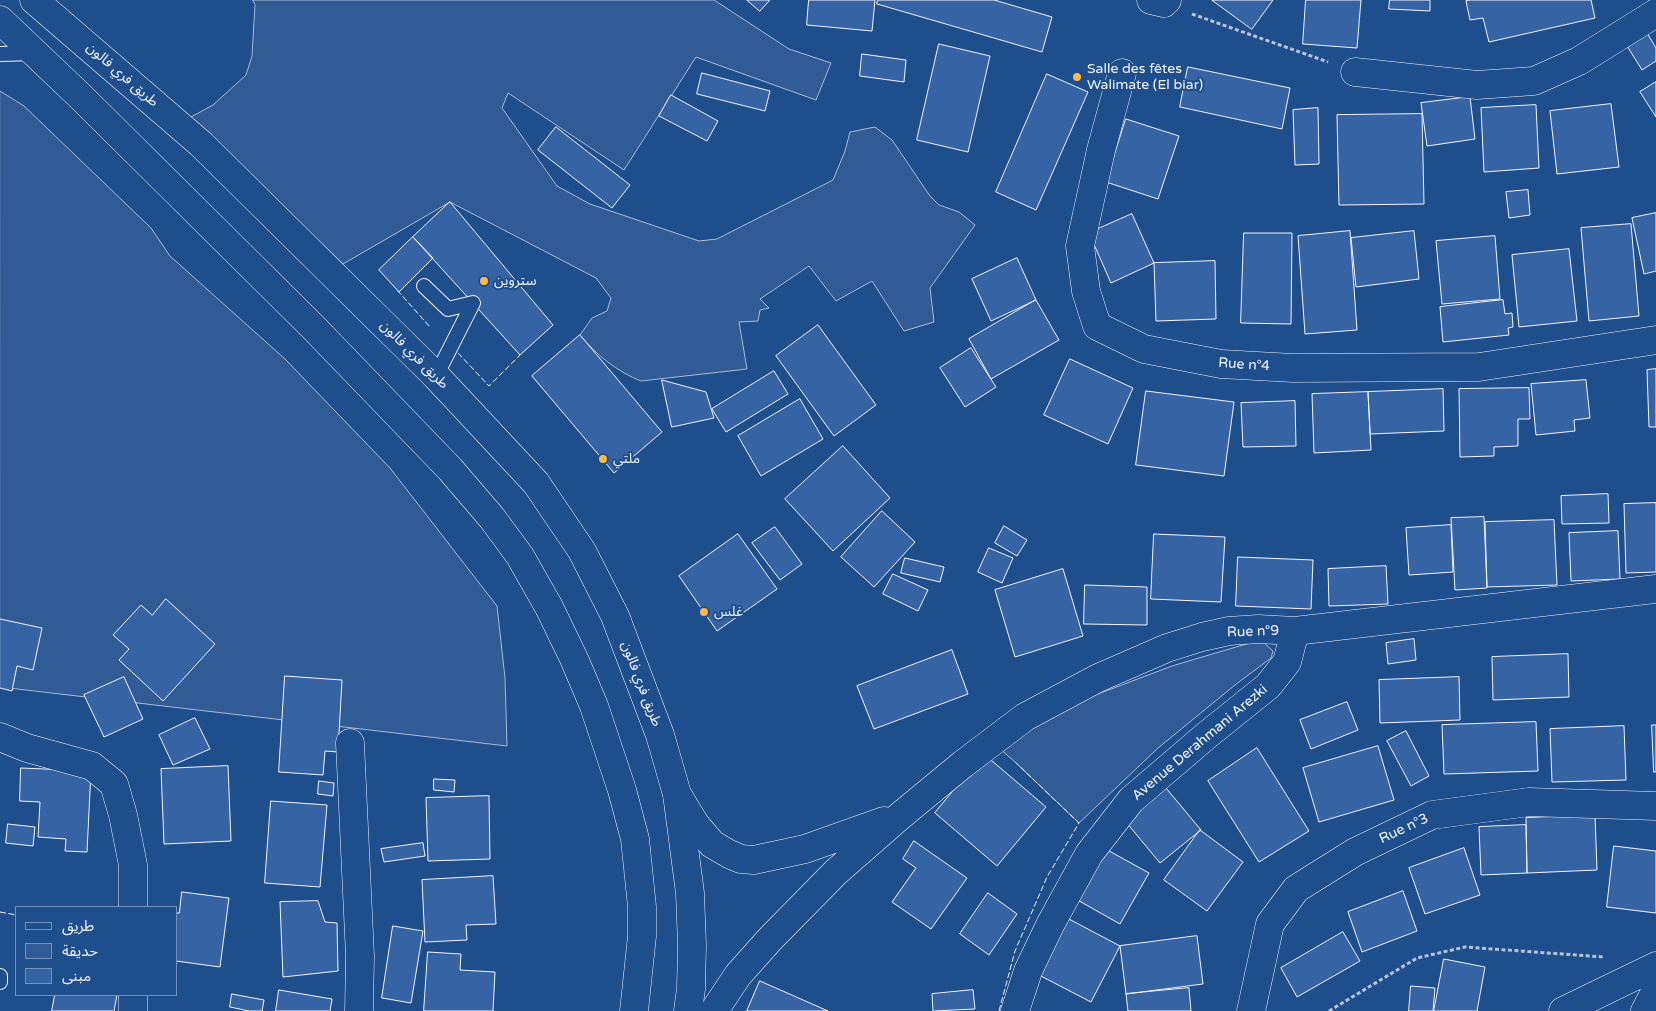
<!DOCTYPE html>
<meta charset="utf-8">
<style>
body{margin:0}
#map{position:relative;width:1656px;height:1011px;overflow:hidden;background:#1f4e8c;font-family:"Varela Round","Noto Sans Arabic",sans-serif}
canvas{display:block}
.legend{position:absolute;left:15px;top:906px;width:162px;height:90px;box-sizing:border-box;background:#1f4e8c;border:1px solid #7391ba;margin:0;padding:6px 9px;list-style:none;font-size:15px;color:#f2f6ff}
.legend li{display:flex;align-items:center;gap:10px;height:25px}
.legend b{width:25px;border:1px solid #7391ba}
</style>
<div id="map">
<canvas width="1656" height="1011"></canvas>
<ul class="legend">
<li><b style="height:6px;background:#1f4e8c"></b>طريق</li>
<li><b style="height:14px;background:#305b95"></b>حديقة</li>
<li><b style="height:14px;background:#3563a3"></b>مبنى</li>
</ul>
</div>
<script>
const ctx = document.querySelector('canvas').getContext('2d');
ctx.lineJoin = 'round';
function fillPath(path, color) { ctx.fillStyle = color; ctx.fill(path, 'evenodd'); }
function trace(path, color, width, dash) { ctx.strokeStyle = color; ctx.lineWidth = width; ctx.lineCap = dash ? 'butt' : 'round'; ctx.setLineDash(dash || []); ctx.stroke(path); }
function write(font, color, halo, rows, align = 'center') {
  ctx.font = font + ' "Varela Round","Noto Sans Arabic",sans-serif'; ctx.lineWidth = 4; ctx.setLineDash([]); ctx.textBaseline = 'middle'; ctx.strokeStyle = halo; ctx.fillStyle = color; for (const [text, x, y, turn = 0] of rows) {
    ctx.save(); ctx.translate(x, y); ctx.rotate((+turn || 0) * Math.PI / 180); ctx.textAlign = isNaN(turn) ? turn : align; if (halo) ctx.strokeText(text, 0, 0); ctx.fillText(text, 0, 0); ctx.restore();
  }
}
const green = new Path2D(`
 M 253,0 L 714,0 L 789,49 L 831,63 L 816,100 L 696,57 L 624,170 L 508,93 L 502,108 L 557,186 L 590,204 L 699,241 L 717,239 L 833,180 L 845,151 L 850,132 L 875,127 L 892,140 L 930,196 L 939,205 L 959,212 L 975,225 L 930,288 L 934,322 L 904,331 L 872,281 L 836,301 L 809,266 L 760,299 L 769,308 L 760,310 L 758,321 L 739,322 L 747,369 L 641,381 C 618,372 596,355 580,335 L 592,318 L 607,311 L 611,298 L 596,278 L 450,202 L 343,264 L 191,117 L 213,105 L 246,75 L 252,56 L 255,5 Z
 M 0,91 L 24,106 L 151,228 L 170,256 L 285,359 L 390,468 L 497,606 L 505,678 L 507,746 L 0,687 Z
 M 1261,640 L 1273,651 L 1271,658 L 1235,685 L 1158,748 L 1079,823 L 1015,762 L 992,742 L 1082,700 L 1172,666 Z`);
const building = new Path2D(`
 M 747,0 L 770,0 L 760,11 Z
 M 809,0 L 875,0 L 872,31 L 807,25 Z
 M 878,0 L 994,0 L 1052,17 L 1042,52 L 877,4 Z
 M 1212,0 L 1273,0 L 1252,29 Z
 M 1306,0 L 1361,0 L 1357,48 L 1303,44 Z
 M 1390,0 L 1430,0 L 1430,11 L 1389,9 Z
 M 1471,0 L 1591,0 L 1595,18 L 1489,42 L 1483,18 L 1470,20 L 1466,1 Z
 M 1644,28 L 1656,48 L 1656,61 L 1642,70 L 1624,41 Z
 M 939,44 L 990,56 L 968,152 L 917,140 Z
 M 862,54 L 906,60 L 904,82 L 860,76 Z
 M 1188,67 L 1290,88 L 1282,129 L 1180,107 Z
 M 702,73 L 770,91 L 765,111 L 697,94 Z
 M 1047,74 L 1088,92 L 1036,210 L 996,192 Z
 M 1656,82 L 1656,117 L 1640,92 Z
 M 671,95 L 718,121 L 707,141 L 659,116 Z
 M 1470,97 L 1475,139 L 1427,146 L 1421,103 Z
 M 1611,104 L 1619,167 L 1557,174 L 1550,111 Z
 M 1536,105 L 1539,168 L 1484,172 L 1481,108 Z
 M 1318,108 L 1319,164 L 1295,165 L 1293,110 Z
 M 1422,114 L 1424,204 L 1339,205 L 1337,115 Z
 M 1126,119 L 1179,136 L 1158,199 L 1106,182 Z
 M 556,127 L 630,185 L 612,208 L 538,150 Z
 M 1528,190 L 1530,215 L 1509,218 L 1506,192 Z
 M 450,202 L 553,325 L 520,355 L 413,237 Z
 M 1656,213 L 1656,271 L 1644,274 L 1632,218 Z
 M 1132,214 L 1154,263 L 1111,283 L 1089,233 Z
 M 1631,224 L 1639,316 L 1589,321 L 1581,228 Z
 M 1350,231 L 1357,330 L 1305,334 L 1298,236 Z
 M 1414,231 L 1419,279 L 1356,287 L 1351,238 Z
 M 1244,233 L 1292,233 L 1291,324 L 1241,323 Z
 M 1495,236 L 1500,299 L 1442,304 L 1436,241 Z
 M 413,237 L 433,258 L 399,292 L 379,270 Z
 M 1569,249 L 1577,321 L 1519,327 L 1512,255 Z
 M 1017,258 L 1036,300 L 991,321 L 972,279 Z
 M 1215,261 L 1216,319 L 1156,321 L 1154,263 Z
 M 1036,300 L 1059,340 L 991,379 L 969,339 Z
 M 1503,300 L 1505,314 L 1512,313 L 1513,327 L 1508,328 L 1509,335 L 1443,342 L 1440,307 Z
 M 818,325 L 876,405 L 834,436 L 776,356 Z
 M 580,335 L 662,432 L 614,473 L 532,376 Z
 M 971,348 L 996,387 L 965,407 L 940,368 Z
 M 1070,359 L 1133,388 L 1108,444 L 1044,415 Z
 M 1656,369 L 1656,427 L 1649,427 L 1647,370 Z
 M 774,371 L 788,394 L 726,432 L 712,409 Z
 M 662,380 L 706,392 L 714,418 L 672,427 Z
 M 1586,380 L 1590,418 L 1574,420 L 1575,431 L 1536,435 L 1531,384 Z
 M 1529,388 L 1530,419 L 1518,419 L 1518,446 L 1494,447 L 1494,456 L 1460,457 L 1459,389 Z
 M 1443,389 L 1444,431 L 1370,434 L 1368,392 Z
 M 1146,391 L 1234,402 L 1224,476 L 1136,465 Z
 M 1368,392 L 1371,450 L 1314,453 L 1312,394 Z
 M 800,399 L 823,439 L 761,476 L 738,436 Z
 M 1295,401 L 1296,446 L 1243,447 L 1241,403 Z
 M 843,446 L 890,498 L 833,551 L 785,499 Z
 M 1608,494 L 1609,523 L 1562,524 L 1561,496 Z
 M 1656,503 L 1656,572 L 1626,573 L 1624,504 Z
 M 882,511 L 915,542 L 874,587 L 841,557 Z
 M 1484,517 L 1487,588 L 1455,590 L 1451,518 Z
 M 1554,520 L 1557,585 L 1487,587 L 1485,522 Z
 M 1451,525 L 1453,572 L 1409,575 L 1406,528 Z
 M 1004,526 L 1027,540 L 1017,556 L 995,543 Z
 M 775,527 L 802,564 L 780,580 L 752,543 Z
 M 1618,531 L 1620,579 L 1571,581 L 1569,533 Z
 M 738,534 L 777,589 L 717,631 L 679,576 Z
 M 1154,534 L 1225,537 L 1221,602 L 1151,599 Z
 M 989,548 L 1013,558 L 1002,583 L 978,572 Z
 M 1238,557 L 1313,560 L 1311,609 L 1236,606 Z
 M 905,558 L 944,567 L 940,582 L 901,573 Z
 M 1386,566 L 1388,604 L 1329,606 L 1328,569 Z
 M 1063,569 L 1083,636 L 1015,657 L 995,590 Z
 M 893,574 L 928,590 L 918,611 L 883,594 Z
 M 1085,585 L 1147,587 L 1147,625 L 1084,624 Z
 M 166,599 L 215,644 L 163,701 L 119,660 L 129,649 L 113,635 L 141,605 L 152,615 Z
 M 0,619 L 42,628 L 33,670 L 17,666 L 12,691 L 0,688 Z
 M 1414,639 L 1416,660 L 1388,664 L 1386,643 Z
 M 952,650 L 968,694 L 874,729 L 857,686 Z
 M 1568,654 L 1569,697 L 1493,700 L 1492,657 Z
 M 285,676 L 342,680 L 338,752 L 325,751 L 323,775 L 279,772 Z
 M 124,677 L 143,719 L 104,737 L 84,695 Z
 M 1459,677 L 1460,720 L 1380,723 L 1379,680 Z
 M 1347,702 L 1358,730 L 1311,749 L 1300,720 Z
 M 195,718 L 210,749 L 173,765 L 159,735 Z
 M 1536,722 L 1538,771 L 1444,774 L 1442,725 Z
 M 1652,725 L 1656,725 L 1656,772 L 1654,772 Z
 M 1624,726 L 1626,780 L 1552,782 L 1550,729 Z
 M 1406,731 L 1429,776 L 1411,786 L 1387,741 Z
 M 1378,746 L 1394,800 L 1319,822 L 1303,768 Z
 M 1257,748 L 1309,831 L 1259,862 L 1208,781 Z
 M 984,754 L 1046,807 L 997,866 L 935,813 Z
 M 228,766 L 231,841 L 164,844 L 161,769 Z
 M 21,768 L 91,771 L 87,852 L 65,851 L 66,839 L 38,837 L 40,802 L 20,801 Z
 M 434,779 L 455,780 L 454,792 L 434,790 Z
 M 319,781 L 334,783 L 333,796 L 318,794 Z
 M 1166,788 L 1201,830 L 1160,863 L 1126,822 Z
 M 489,796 L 490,859 L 428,861 L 426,798 Z
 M 271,801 L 327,805 L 320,887 L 265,883 Z
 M 1595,815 L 1597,870 L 1527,873 L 1526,818 Z
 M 8,824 L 35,827 L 33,846 L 6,843 Z
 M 1526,825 L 1527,873 L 1481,875 L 1479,827 Z
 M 1200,830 L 1243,862 L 1207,911 L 1164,880 Z
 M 914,841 L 967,878 L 931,929 L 892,902 L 916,868 L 903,859 Z
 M 423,843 L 425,856 L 384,862 L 381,849 Z
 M 1614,846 L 1656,851 L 1656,913 L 1607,907 Z
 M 1102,847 L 1149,873 L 1120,924 L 1074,898 Z
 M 1464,848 L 1480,895 L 1425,914 L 1409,868 Z
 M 493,876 L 496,924 L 466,925 L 467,940 L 425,942 L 422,880 Z
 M 1403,891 L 1417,931 L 1362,952 L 1348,912 Z
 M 182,892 L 229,898 L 220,967 L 176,961 L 176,913 L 179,913 Z
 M 988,893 L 1017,914 L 989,955 L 960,934 Z
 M 318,901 L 325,922 L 337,923 L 338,971 L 283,977 L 280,902 Z
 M 1067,918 L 1120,946 L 1091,1002 L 1037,974 Z
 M 393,926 L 423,931 L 411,1003 L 382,998 Z
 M 1343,932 L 1360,961 L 1297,997 L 1281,968 Z
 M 1197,936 L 1203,984 L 1126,994 L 1120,946 Z
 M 428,952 L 461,954 L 460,970 L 495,972 L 493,1011 L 424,1011 Z
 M 1444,959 L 1485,967 L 1477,1011 L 1434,1011 Z
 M 760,981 L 828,1011 L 747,1011 Z
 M 1411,986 L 1435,988 L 1433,1011 L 1409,1011 Z
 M 1189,988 L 1191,1011 L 1128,1011 L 1126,994 Z
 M 279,990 L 332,999 L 330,1011 L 276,1011 Z
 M 973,990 L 975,1009 L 933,1011 L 932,994 Z
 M 232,994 L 264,1000 L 262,1011 L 249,1011 L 230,1007 Z
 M 55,995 L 117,995 L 114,1011 L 52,1011 Z`);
const path = new Path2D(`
 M 1192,14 L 1328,62
 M 1329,1011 L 1417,958 L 1465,947 L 1604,957`);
const service = new Path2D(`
 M 0,54 L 34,53
 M 424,286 L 448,309 L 473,303 L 436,376
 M 0,976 L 0,982`);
const minor = new Path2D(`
 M 1151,0 L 1164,3 L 1167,0
 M 1355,72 L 1477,85 L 1534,81 L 1579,61 L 1656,13
 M 1122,73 L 1101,150 L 1080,246 L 1086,291 L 1097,326 L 1144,349 L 1221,364 L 1293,368 L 1479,367 L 1656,340
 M 0,737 L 27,748 L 92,766 L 114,784 L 123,815 L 133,865 L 133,907
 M 350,743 L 360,956 L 359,1011
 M 677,794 L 695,824 L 712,844 L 729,854 L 741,859 L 754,860 L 805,849 L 884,821
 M 133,1011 L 133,995
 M 714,1011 L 738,975 L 771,938 L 836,872 L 900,816 L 963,764 L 1025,717 L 1098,678 L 1167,648 L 1202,637 L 1229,631 L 1258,629 L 1295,631 L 1656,589
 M 1015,1011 L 1028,971 L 1050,925 L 1089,854 L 1131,800 L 1207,735 L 1268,686 L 1287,662 L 1295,631
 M 1251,1011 L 1270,924 L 1296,889 L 1355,852 L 1432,815 L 1529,802 L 1656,806
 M 1563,1011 L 1656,966
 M 1645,1011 L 1656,990`);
const trunk = new Path2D(`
 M 34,0 L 201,144 L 436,376 L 536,483 L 582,551 L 615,616 L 660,735 L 677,794 L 690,893 L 692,945 L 691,989 L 688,1011
 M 0,20 L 80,96 L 314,328 L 450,469 L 492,518 L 520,556 L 550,609 L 575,661 L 594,706 L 622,790 L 635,839 L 642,907 L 642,936 L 634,1011`);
const fence = new Path2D(`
 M 397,290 L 430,327
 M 458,353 L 489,386 L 520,355
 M 0,912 L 16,915
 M 999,1011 L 1015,951 L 1047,877 L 1079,823 L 1015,762`);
const markers = [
 [1077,77,5,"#ffb74d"],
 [484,281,5,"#ffb74d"],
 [603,459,5,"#ffb74d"],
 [704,612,5,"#ffb74d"]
];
const poiNames = [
 ["Salle des fêtes",1087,69],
 ["Walimate (El biar)",1087,85],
 ["ستروين",494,281],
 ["ملتي",613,459],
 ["غلس",714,612]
];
const streetNames = [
 ["طريق فري فالون",122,75,41],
 ["طريق فري فالون",414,355,45],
 ["Rue n°4",1244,365,4],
 ["Rue n°9",1253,632,-2],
 ["طريق فري فالون",641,684,69],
 ["Avenue Derahmani Arezki",1200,743,-40],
 ["Rue n°3",1404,829,-25]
];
fillPath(green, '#305b95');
trace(green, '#a8bbd7', 1);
fillPath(building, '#3563a3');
trace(building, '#f2f6ff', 1);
trace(service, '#f2f6ff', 16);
trace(minor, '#f2f6ff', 29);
trace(trunk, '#f2f6ff', 29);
trace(path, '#b3c4dc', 3, [4, 2.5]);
trace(service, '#1f4e8c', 14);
trace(minor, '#1f4e8c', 28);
trace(trunk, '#1f4e8c', 28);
trace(fence, '#f2f6ff', 1, [6, 2.5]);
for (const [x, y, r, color] of markers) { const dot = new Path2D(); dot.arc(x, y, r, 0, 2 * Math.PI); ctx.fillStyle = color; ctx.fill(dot); trace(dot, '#1f4e8c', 2); }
write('14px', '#f2f6ff', '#1f4e8c', poiNames, 'left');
write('14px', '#f2f6ff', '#1f4e8c', streetNames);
</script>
